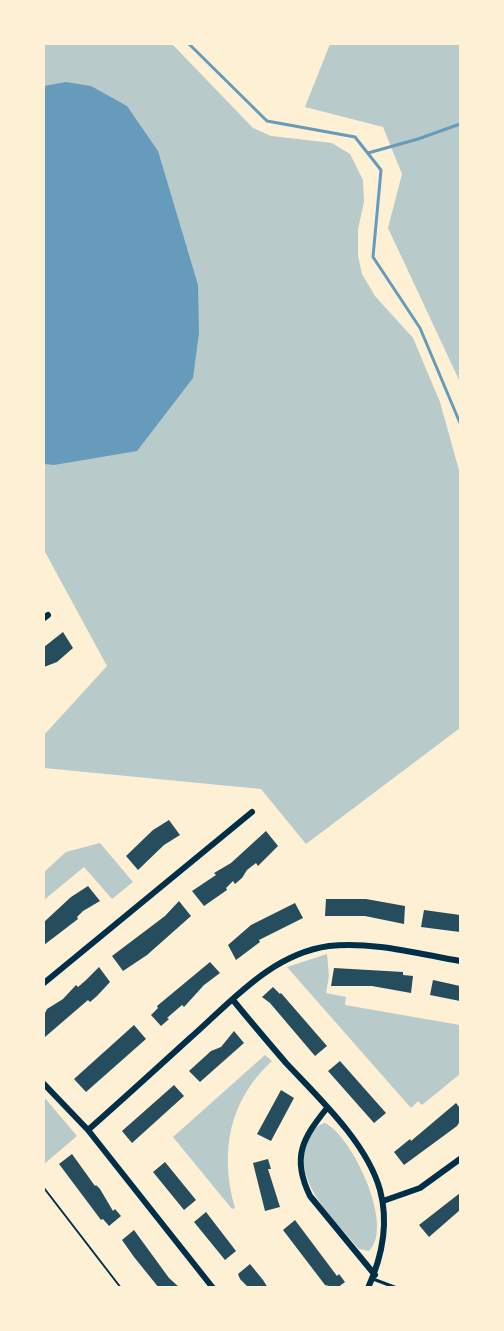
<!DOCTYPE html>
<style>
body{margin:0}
#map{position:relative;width:504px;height:1331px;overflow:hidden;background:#fdf0d5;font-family:Lato,sans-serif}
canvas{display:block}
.frame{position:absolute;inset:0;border:45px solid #fdf0d5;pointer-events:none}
</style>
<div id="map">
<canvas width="504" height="1331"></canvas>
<div class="frame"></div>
</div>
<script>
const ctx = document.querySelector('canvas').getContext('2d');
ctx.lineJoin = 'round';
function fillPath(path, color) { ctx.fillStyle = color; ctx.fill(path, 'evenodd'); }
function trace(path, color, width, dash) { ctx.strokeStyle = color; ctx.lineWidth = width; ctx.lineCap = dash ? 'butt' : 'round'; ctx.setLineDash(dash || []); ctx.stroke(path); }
const green = new Path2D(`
 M 44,44 L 172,44 L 253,128 L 271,136 L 332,143 L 350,154 L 363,180 L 364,202 L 358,229 L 358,256 L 362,274 L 375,296 L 413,338 L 440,402 L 460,474 L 460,728 L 306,844 L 261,789 L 44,768 L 44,735 L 107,666 L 44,550 Z
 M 330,44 L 460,44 L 460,382 L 388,228 L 402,174 L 383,127 L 305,107 Z
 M 100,843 L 133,882 L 112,899 L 84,867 L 44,900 L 44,872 L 66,852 Z
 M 327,954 L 329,976 L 326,993 L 346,997 L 345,1005 L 460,1025 L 460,1074 L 422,1105 L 418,1101 L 411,1108 L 287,967 Z
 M 265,1055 L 272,1061 C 229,1100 219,1153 235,1208 L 232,1209 L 173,1137 Z
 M 44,1097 L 77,1136 L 44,1164 Z
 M 325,1123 C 353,1137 395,1227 369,1251 L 359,1249 C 335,1219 292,1184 307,1142 C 311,1133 316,1125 325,1123 Z`);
const water = new Path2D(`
 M 66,82 L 91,86 L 127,106 L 158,151 L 198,285 L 199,333 L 193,378 L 137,451 L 54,465 L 44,464 L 44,86 Z`);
const stream = new Path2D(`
 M 189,44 L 267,121 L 355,137 L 381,170 L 373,257 L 420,328 L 460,423
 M 368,153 L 418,139 L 460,124`);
const building = new Path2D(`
 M 63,632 L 73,648 L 57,662 L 44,667 L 44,647 Z
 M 169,820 L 180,835 L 164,845 L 138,870 L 126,856 L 153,830 Z
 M 266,831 L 278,846 L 258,866 L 256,863 L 247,870 L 242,878 L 235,884 L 233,881 L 226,888 L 227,890 L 204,906 L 192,891 L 216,875 L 214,873 L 231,863 Z
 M 88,886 L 100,901 L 83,911 L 77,917 L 78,919 L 44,945 L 44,922 L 71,897 Z
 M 326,899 L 366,899 L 405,906 L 404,924 L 365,916 L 325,916 Z
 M 179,901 L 191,916 L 147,955 L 123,971 L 112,956 L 165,916 Z
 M 295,903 L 303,918 L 259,940 L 260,942 L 236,960 L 228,945 L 251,925 Z
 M 424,910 L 460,915 L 460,932 L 421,927 Z
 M 210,962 L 220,973 L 204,985 L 184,1007 L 182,1005 L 167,1018 L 169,1019 L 161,1026 L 151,1015 L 158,1008 L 157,1006 Z
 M 99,967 L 110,982 L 97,996 L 90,1002 L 88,1000 L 45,1037 L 44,1015 L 47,1009 L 63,999 L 76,985 L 78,987 L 85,981 Z
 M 334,968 L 403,972 L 403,975 L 413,976 L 411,993 L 372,986 L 331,986 Z
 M 433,980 L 460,986 L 460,1001 L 430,995 Z
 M 273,987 L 280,994 L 281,993 L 327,1046 L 315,1056 L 270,1003 L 262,997 Z
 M 134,1025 L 146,1039 L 86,1092 L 74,1079 Z
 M 234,1031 L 244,1043 L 200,1082 L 189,1071 L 211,1051 L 221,1047 Z
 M 340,1061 L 386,1113 L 374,1123 L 328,1071 Z
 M 174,1085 L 184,1096 L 132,1143 L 122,1131 Z
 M 281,1090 L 294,1098 L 271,1141 L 257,1134 Z
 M 456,1103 L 460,1108 L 460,1121 L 457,1126 L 404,1165 L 394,1152 L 410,1139 L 411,1141 Z
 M 72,1154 L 95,1186 L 96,1185 L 100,1189 L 113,1211 L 115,1209 L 121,1216 L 109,1226 L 103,1219 L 101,1220 L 59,1164 Z
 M 268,1159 L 271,1169 L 268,1169 L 280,1207 L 265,1211 L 253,1163 Z
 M 165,1162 L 196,1200 L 184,1210 L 153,1172 Z
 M 460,1193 L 460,1210 L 429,1237 L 419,1225 Z
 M 206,1212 L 236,1251 L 225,1260 L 194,1222 Z
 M 295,1220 L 337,1276 L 339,1274 L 345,1282 L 337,1288 L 325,1285 L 283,1230 Z
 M 134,1230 L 169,1278 L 180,1288 L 159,1288 L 134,1257 L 122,1240 Z
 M 250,1264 L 263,1280 L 268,1288 L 249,1288 L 240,1279 L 238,1274 Z`);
const path = new Path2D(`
 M 44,1188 L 121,1288`);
const service = new Path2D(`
 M 373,1279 L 397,1288`);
const minor = new Path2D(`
 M 44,618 L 48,615
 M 44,983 L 252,812
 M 233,1000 C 250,1021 268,1042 286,1063 C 319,1098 367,1143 380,1190 C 389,1223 382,1257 368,1288
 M 44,1084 L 88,1130 L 213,1288
 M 327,1108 C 303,1138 291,1157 310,1196 L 375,1275
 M 88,1130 C 122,1100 156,1069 190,1038 C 231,1002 271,954 329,946 C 372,941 419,954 460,961
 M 383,1201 L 420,1188 L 460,1159`);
fillPath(green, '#b9caca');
fillPath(water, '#669bbc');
trace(stream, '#669bbc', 3);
fillPath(building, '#264d5e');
trace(path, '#003049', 2);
trace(service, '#003049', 3);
trace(minor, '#003049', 6);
</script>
